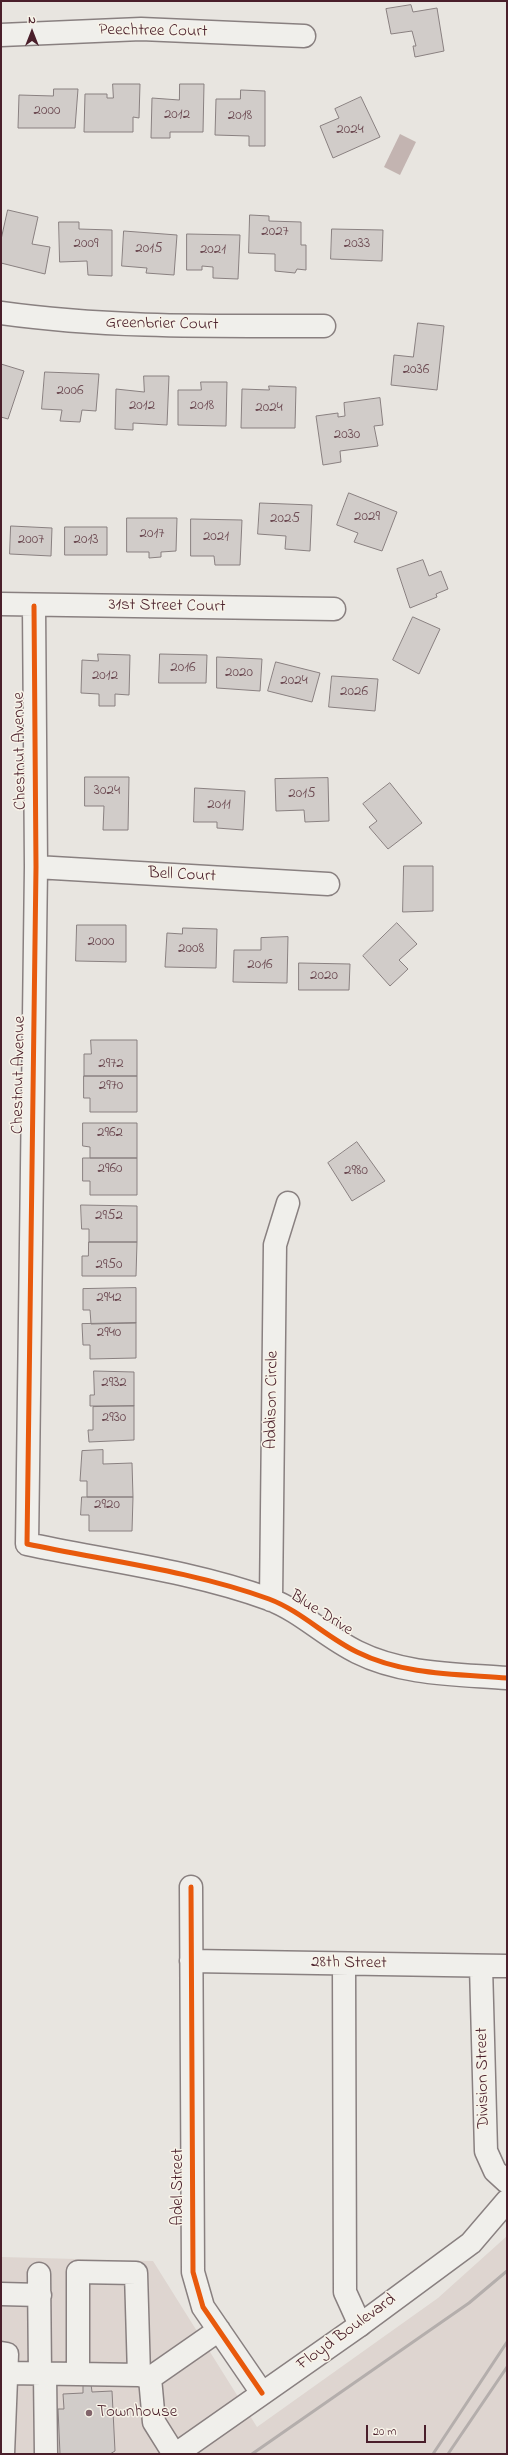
<!DOCTYPE html>
<style>
body{margin:0}
#map{position:relative;width:508px;height:2455px;overflow:hidden;background:#e8e5e0;font-family:"Indie Flower",sans-serif}
canvas{display:block}
.frame{position:absolute;inset:0;border:2px solid #4a1f2b;pointer-events:none}
.north{position:absolute;left:12px;top:12px;width:40px;height:40px;-webkit-text-stroke:3px #f7f3e8;paint-order:stroke;rotate:0deg;font-size:11px;font-weight:700;line-height:16px;text-align:center;color:#4a1f2b}
.north::after{content:'';display:block;margin:auto;width:14px;height:18px;background:#4a1f2b;clip-path:polygon(50% 0,100% 100%,50% 72%,0 100%)}
.scale{position:absolute;left:366px;top:2425px;width:60px;height:18px;box-sizing:border-box;border:2px solid #4a1f2b;border-top:0;padding-left:5px;font-size:12px;line-height:14px;white-space:nowrap;color:#4a1f2b;-webkit-text-stroke:3px #f7f3e8;paint-order:stroke}
</style>
<div id="map">
<canvas width="508" height="2455"></canvas>
<div class="frame"></div>
<div class="north">N</div>
<div class="scale">20 m</div>
</div>
<script>
const ctx = document.querySelector('canvas').getContext('2d');
ctx.lineJoin = 'round';
function fillPath(path, color) { ctx.fillStyle = color; ctx.fill(path, 'evenodd'); }
function trace(path, color, width, dash) { ctx.strokeStyle = color; ctx.lineWidth = width; ctx.lineCap = dash ? 'butt' : 'round'; ctx.setLineDash(dash || []); ctx.stroke(path); }
function write(font, color, halo, rows, align = 'center') {
  ctx.font = font + ' "Indie Flower",sans-serif'; ctx.lineWidth = 3; ctx.setLineDash([]); ctx.textBaseline = 'middle'; ctx.strokeStyle = halo; ctx.fillStyle = color; for (const [text, x, y, turn = 0] of rows) {
    ctx.save(); ctx.translate(x, y); ctx.rotate((+turn || 0) * Math.PI / 180); ctx.textAlign = isNaN(turn) ? turn : align; if (halo) ctx.strokeText(text, 0, 0); ctx.fillText(text, 0, 0); ctx.restore();
  }
}
const built = new Path2D(`
 M 507,2236 L 507,2454 L 1,2454 L 1,2257 L 153,2261 L 257,2427 L 438,2298 Z`);
const water = new Path2D(`
 M 400,134 L 416,142 L 400,175 L 384,167 Z`);
const building = new Path2D(`
 M 411,5 L 413,12 L 437,8 L 444,51 L 415,57 L 413,46 L 416,46 L 412,31 L 391,34 L 386,9 Z
 M 113,84 L 140,84 L 139,118 L 133,117 L 133,132 L 84,132 L 85,94 L 107,94 L 107,98 L 113,98 Z
 M 180,84 L 204,84 L 203,132 L 170,132 L 170,138 L 151,138 L 152,98 L 179,100 Z
 M 54,89 L 78,89 L 75,128 L 18,128 L 19,95 L 53,96 Z
 M 241,90 L 265,91 L 265,146 L 249,146 L 249,136 L 215,135 L 216,99 L 240,99 Z
 M 361,97 L 380,137 L 333,158 L 320,126 L 339,118 L 335,109 Z
 M 8,210 L 38,217 L 32,244 L 50,247 L 45,274 L 1,263 L 1,240 Z
 M 250,215 L 269,216 L 269,221 L 301,222 L 301,245 L 306,245 L 306,270 L 297,269 L 295,273 L 275,271 L 275,254 L 249,253 Z
 M 59,222 L 79,222 L 79,229 L 112,230 L 112,276 L 88,275 L 87,261 L 60,262 Z
 M 332,229 L 383,230 L 382,261 L 331,259 Z
 M 124,231 L 177,235 L 174,275 L 146,273 L 147,268 L 122,266 Z
 M 187,234 L 240,235 L 238,279 L 213,278 L 213,267 L 202,266 L 202,270 L 187,270 Z
 M 418,323 L 444,326 L 437,390 L 391,385 L 394,355 L 413,357 Z
 M 1,364 L 24,371 L 8,419 L 1,417 Z
 M 45,372 L 99,374 L 96,411 L 82,410 L 80,422 L 60,421 L 62,410 L 42,409 Z
 M 144,376 L 169,376 L 167,425 L 133,423 L 133,430 L 115,429 L 116,389 L 144,392 Z
 M 201,382 L 227,382 L 226,426 L 178,425 L 178,390 L 201,390 Z
 M 269,386 L 296,387 L 295,428 L 241,428 L 242,389 L 269,390 Z
 M 380,398 L 383,425 L 374,426 L 378,446 L 340,451 L 341,462 L 323,465 L 316,416 L 338,413 L 338,417 L 345,416 L 344,403 Z
 M 349,493 L 397,512 L 382,551 L 354,542 L 358,533 L 337,525 Z
 M 260,503 L 312,505 L 310,551 L 285,549 L 286,536 L 258,534 Z
 M 127,518 L 177,518 L 176,551 L 161,552 L 161,557 L 149,558 L 149,552 L 127,552 Z
 M 191,519 L 242,520 L 240,565 L 215,565 L 214,556 L 191,556 Z
 M 11,526 L 52,528 L 51,556 L 10,554 Z
 M 65,527 L 107,527 L 107,555 L 65,555 Z
 M 423,560 L 429,576 L 441,571 L 448,589 L 436,594 L 437,597 L 410,608 L 397,569 Z
 M 413,617 L 440,629 L 419,674 L 393,660 Z
 M 98,654 L 130,655 L 129,695 L 115,694 L 115,706 L 99,706 L 99,694 L 81,693 L 82,660 L 98,661 Z
 M 160,654 L 207,655 L 206,683 L 159,683 Z
 M 217,657 L 262,659 L 260,691 L 217,688 Z
 M 276,662 L 320,673 L 312,702 L 268,691 Z
 M 332,676 L 378,679 L 375,711 L 329,707 Z
 M 85,777 L 129,777 L 128,830 L 103,830 L 104,806 L 85,806 Z
 M 328,778 L 329,821 L 305,822 L 304,810 L 276,811 L 275,779 Z
 M 390,783 L 422,823 L 388,849 L 369,827 L 377,821 L 363,804 Z
 M 195,788 L 245,791 L 243,830 L 217,828 L 217,822 L 194,822 Z
 M 404,866 L 433,866 L 433,911 L 403,912 Z
 M 397,923 L 417,944 L 399,960 L 408,969 L 390,986 L 363,956 Z
 M 77,925 L 126,925 L 126,962 L 76,961 Z
 M 183,928 L 217,929 L 216,968 L 165,967 L 167,933 L 182,934 Z
 M 288,937 L 287,983 L 233,982 L 234,950 L 261,950 L 261,938 Z
 M 299,963 L 350,964 L 349,990 L 299,990 Z
 M 91,1040 L 137,1040 L 137,1076 L 84,1076 L 84,1054 L 91,1054 Z
 M 84,1076 L 137,1076 L 137,1112 L 90,1112 L 90,1098 L 84,1098 Z
 M 83,1123 L 137,1123 L 137,1158 L 90,1158 L 90,1147 L 83,1146 Z
 M 357,1142 L 385,1181 L 352,1201 L 328,1163 Z
 M 83,1158 L 137,1158 L 137,1195 L 90,1195 L 90,1181 L 83,1181 Z
 M 81,1205 L 137,1206 L 137,1242 L 89,1242 L 89,1229 L 82,1229 Z
 M 89,1242 L 137,1242 L 136,1276 L 82,1276 L 82,1256 L 88,1256 Z
 M 136,1288 L 136,1323 L 91,1324 L 90,1310 L 83,1310 L 83,1289 Z
 M 136,1323 L 136,1358 L 90,1359 L 90,1345 L 83,1345 L 82,1324 Z
 M 94,1371 L 134,1372 L 134,1406 L 90,1406 L 90,1395 L 94,1395 Z
 M 134,1406 L 134,1440 L 89,1442 L 88,1430 L 93,1430 L 93,1407 Z
 M 103,1450 L 103,1464 L 132,1463 L 133,1497 L 87,1497 L 87,1481 L 80,1481 L 82,1451 Z
 M 82,1497 L 133,1497 L 132,1531 L 89,1531 L 89,1515 L 81,1515 Z
 M 91,2384 L 92,2392 L 112,2391 L 115,2451 L 110,2454 L 60,2454 L 58,2409 L 64,2409 L 63,2394 L 83,2393 L 83,2385 Z`);
const minor = new Path2D(`
 M 1,35 L 141,29 L 304,36
 M 1,313 C 108,328 216,326 324,326
 M 1,604 L 334,609
 M 34,606 L 36,867 L 27,1544 C 108,1561 192,1571 269,1599 C 301,1611 326,1637 357,1652 C 403,1675 456,1674 507,1678
 M 36,867 L 328,884
 M 271,1600 L 275,1245 L 288,1203
 M 191,1887 L 193,2272 L 203,2307 L 262,2393
 M 191,1961 L 507,1966
 M 344,1964 L 345,2292 L 360,2325
 M 481,1966 L 486,2151 L 495,2171 L 507,2182
 M 39,2274 L 40,2374
 M 1,2294 L 40,2295
 M 1,2353 L 7,2354 L 3,2454
 M 6,2373 L 78,2374
 M 45,2374 L 46,2454
 M 139,2375 L 136,2273 L 78,2272 L 78,2374 L 139,2375 L 150,2378 L 219,2330
 M 150,2378 L 154,2422 L 174,2454`);
const major = new Path2D(`
 M 176,2454 L 360,2325 L 471,2243 L 507,2201`);
const rail = new Path2D(`
 M 252,2454 L 469,2303 L 507,2271
 M 433,2454 L 507,2342
 M 448,2454 L 507,2367`);
const cycleway = new Path2D(`
 M 34,606 L 36,867 L 27,1544 C 108,1561 192,1571 269,1599 C 301,1611 326,1637 357,1652 C 403,1675 456,1674 507,1678
 M 191,1887 L 193,2272 L 203,2307 L 262,2393`);
const markers = [
 [89,2413,4,"#81646a"]
];
const numberNames = [
 ["2000",47,112],
 ["2012",177,116],
 ["2018",240,117],
 ["2024",350,131],
 ["2027",275,233],
 ["2009",86,245],
 ["2033",357,245],
 ["2015",149,250],
 ["2021",213,251],
 ["2036",416,371],
 ["2006",70,392],
 ["2012",142,407],
 ["2018",202,407],
 ["2024",269,409],
 ["2030",347,436],
 ["2029",367,518],
 ["2025",285,520],
 ["2017",152,535],
 ["2021",216,538],
 ["2007",31,541],
 ["2013",86,541],
 ["2016",183,669],
 ["2020",239,674],
 ["2012",105,677],
 ["2024",294,682],
 ["2026",354,693],
 ["3024",107,792],
 ["2015",302,795],
 ["2011",219,806],
 ["2000",101,943],
 ["2008",191,950],
 ["2016",260,966],
 ["2020",324,977],
 ["2972",111,1065],
 ["2970",111,1087],
 ["2962",110,1134],
 ["2960",110,1170],
 ["2980",356,1172],
 ["2952",109,1217],
 ["2950",109,1266],
 ["2942",109,1299],
 ["2940",109,1334],
 ["2932",114,1384],
 ["2930",114,1419],
 ["2920",107,1506]
];
const streetNames = [
 ["Peechtree Court",153,32,1],
 ["Greenbrier Court",162,325,1],
 ["31st Street Court",167,607,1],
 ["Chestnut Avenue",21,751,-91],
 ["Bell Court",182,876,3],
 ["Chestnut Avenue",20,1075,-89],
 ["Addison Circle",273,1400,-89],
 ["Blue Drive",321,1614,32],
 ["28th Street",349,1964,1],
 ["Division Street",484,2078,-91],
 ["Adel Street",179,2187,-90],
 ["Floyd Boulevard",347,2333,-36]
];
const poiNames = [
 ["Townhouse",97,2413]
];
fillPath(built, '#ded5d0');
fillPath(water, '#c3b4b1');
fillPath(building, '#d1ccc9');
trace(building, '#898080', 1);
trace(minor, '#898080', 25);
trace(major, '#898080', 25);
trace(minor, '#f0efeb', 22);
trace(major, '#f0efeb', 22);
trace(rail, '#b4aeac', 3);
trace(cycleway, '#e8590c', 5);
for (const [x, y, r, color] of markers) { const dot = new Path2D(); dot.arc(x, y, r, 0, 2 * Math.PI); ctx.fillStyle = color; ctx.fill(dot); trace(dot, '#f7f3e8', 1.5); }
write('15px', '#6c4a52', null, numberNames);
write('17px', '#4a1f2b', '#f7f3e8', streetNames);
write('17px', '#4a1f2b', '#f7f3e8', poiNames, 'left');
</script>
